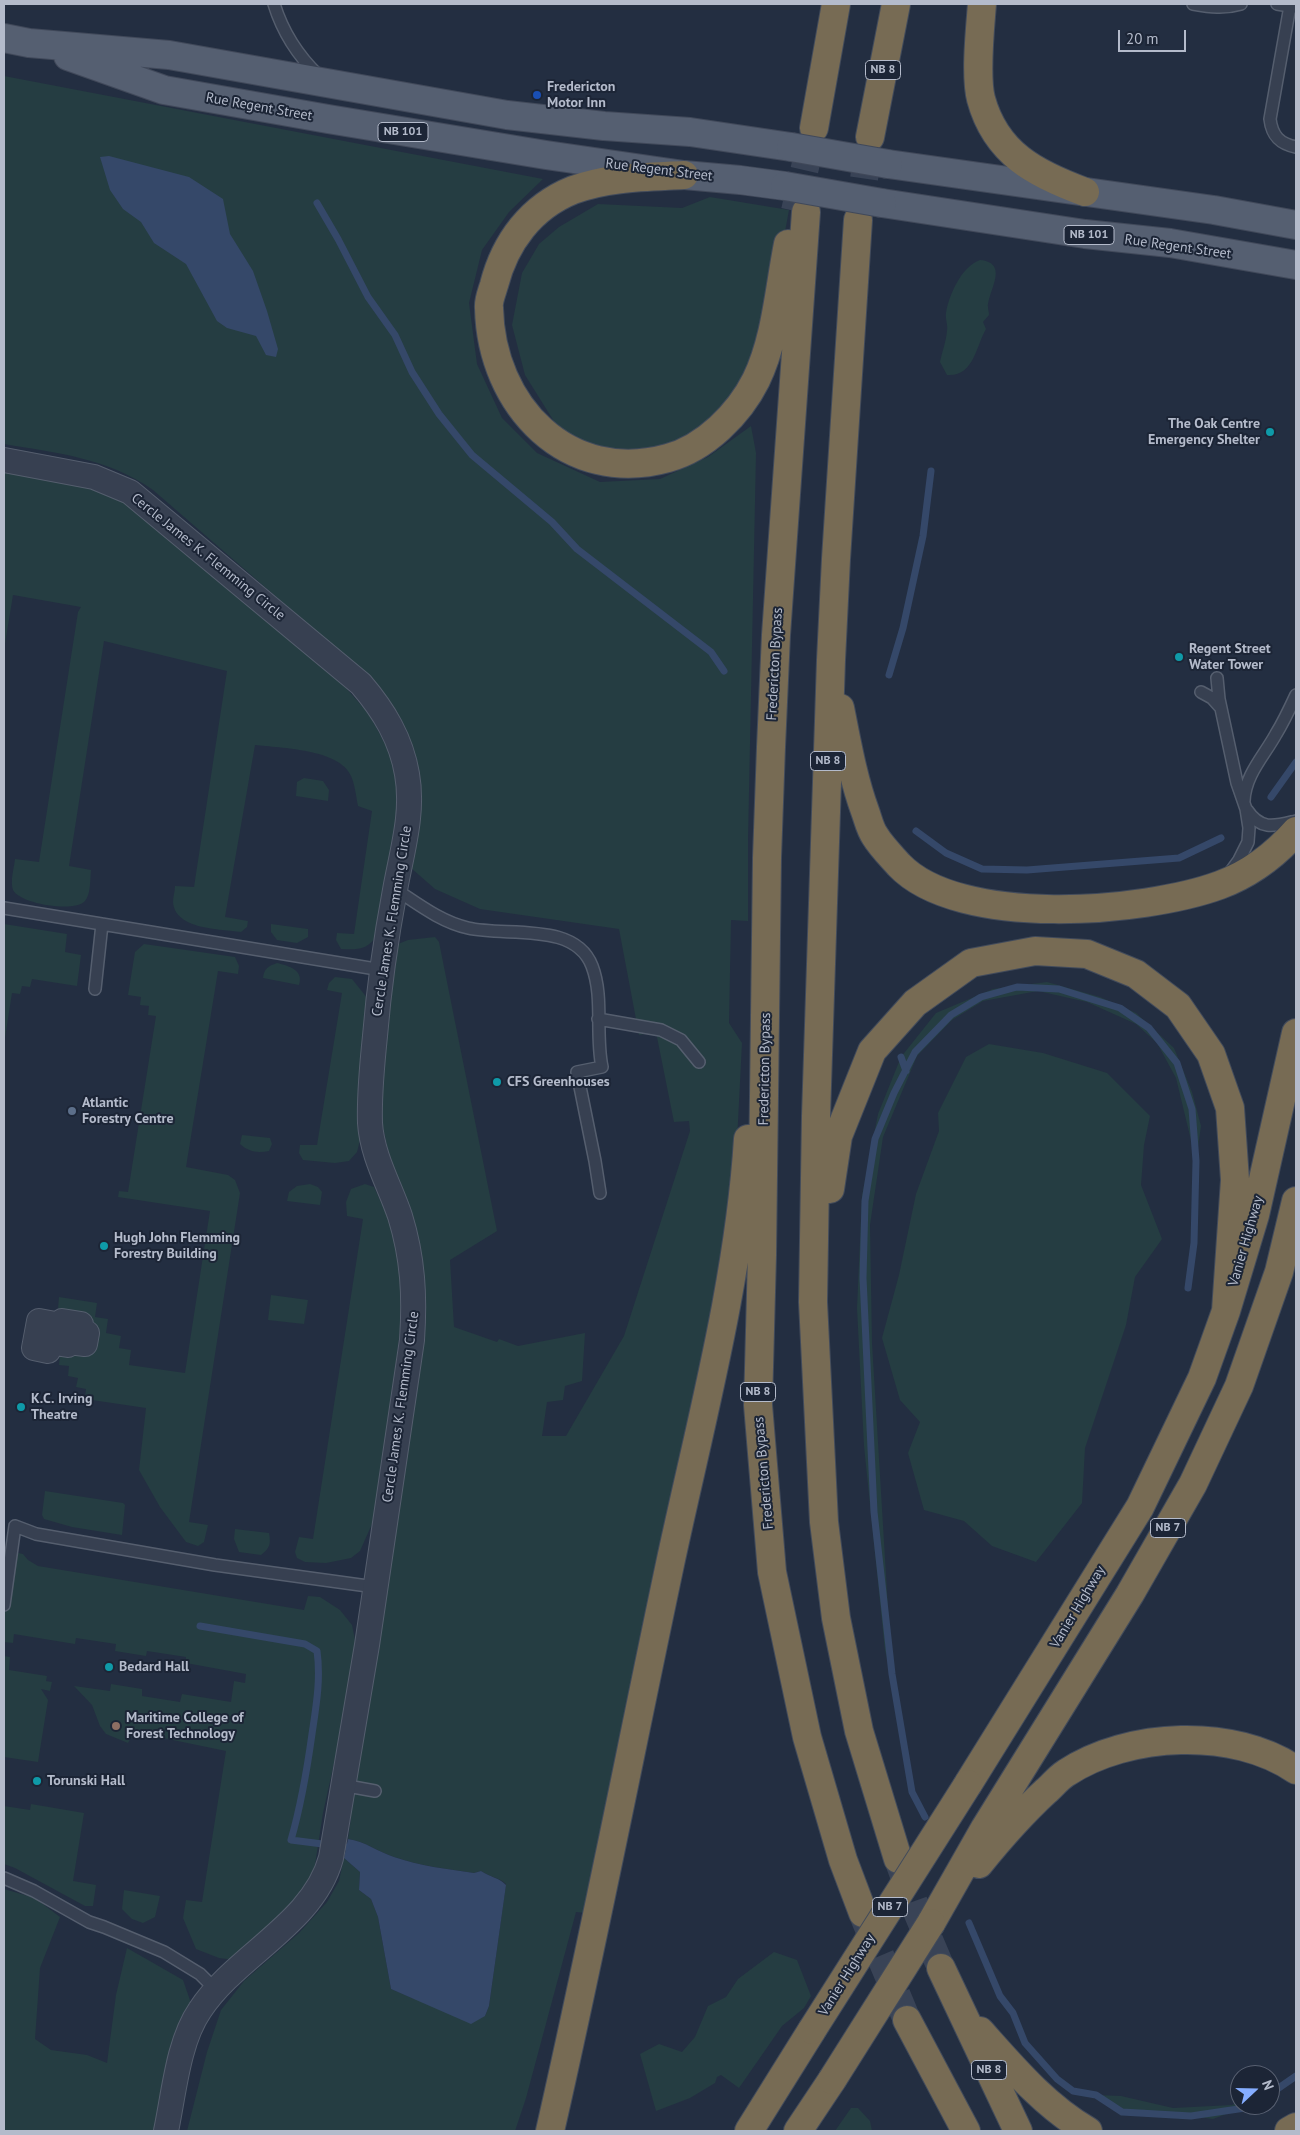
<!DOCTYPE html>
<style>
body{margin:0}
#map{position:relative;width:1300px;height:2135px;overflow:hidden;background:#232e41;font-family:"PT Sans",sans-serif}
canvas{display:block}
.frame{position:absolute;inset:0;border:5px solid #b4bbcb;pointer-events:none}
.north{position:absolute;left:1230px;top:2065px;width:50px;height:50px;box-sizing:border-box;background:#1c2536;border:1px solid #596172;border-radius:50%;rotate:69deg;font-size:14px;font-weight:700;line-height:20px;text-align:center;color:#b4bbcb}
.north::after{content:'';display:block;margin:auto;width:18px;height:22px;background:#85adff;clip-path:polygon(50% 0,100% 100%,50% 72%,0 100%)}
.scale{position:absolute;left:1118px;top:30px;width:68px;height:22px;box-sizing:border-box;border:2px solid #b4bbcb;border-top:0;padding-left:6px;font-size:15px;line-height:18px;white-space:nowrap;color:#b4bbcb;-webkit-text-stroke:4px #1c2536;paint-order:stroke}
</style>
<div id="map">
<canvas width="1300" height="2135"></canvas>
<div class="frame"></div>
<div class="north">N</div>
<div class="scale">20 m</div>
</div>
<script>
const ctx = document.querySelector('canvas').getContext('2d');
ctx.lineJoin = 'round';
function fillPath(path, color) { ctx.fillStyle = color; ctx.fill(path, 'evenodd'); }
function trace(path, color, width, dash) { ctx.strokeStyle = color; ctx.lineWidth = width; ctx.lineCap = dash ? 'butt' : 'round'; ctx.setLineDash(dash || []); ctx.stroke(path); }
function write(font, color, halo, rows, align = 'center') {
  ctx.font = font + ' "PT Sans",sans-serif'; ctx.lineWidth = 4; ctx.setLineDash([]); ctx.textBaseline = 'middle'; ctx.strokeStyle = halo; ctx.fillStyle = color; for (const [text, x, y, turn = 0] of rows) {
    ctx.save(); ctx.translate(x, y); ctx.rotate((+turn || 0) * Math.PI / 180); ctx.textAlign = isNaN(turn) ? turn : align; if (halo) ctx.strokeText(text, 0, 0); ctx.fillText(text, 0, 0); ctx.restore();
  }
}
const green = new Path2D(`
 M 4,76 L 543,179 L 509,212 L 482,250 L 469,303 L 477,364 L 502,418 L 537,453 L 600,482 L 660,479 L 708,457 L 751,426 L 756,453 L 748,840 L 748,921 L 731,920 L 729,1023 L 742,1043 L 736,1161 L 710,1327 L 587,1913 L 576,1912 L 526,2098 L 515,2131 L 187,2131 L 207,2052 L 221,2010 L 244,1981 L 299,1933 L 327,1902 L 339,1881 L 344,1858 L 360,1872 L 359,1890 L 371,1899 L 378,1917 L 391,1989 L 412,1998 L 485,2016 L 489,2006 L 506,1884 C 500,1878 490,1877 481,1871 L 474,1873 C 447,1869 420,1866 394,1857 C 378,1852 365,1841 348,1839 L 351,1818 L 349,1817 L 419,1358 L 412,1219 L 388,1151 L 380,1112 L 388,1012 L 398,944 L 408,940 L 435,937 L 439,942 L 497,1231 L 450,1260 L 454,1327 L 497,1342 L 499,1339 L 518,1346 L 585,1333 L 582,1381 L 565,1386 L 563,1400 L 547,1402 L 542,1436 L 566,1436 L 624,1336 L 690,1131 L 689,1121 L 674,1122 L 656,1032 L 639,1035 L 619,929 L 480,909 L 435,889 L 411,868 L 420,813 L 417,760 L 401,719 L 370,678 L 153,490 C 108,458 57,453 4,444 Z
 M 710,197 L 789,210 L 769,318 L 753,362 L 727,401 L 692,435 L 658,450 L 592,450 L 560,431 L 525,375 L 512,325 L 522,273 L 539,244 L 559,227 L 598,204 L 682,208 Z
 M 980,260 C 1010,263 988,291 988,307 C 988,310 989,312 989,315 L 983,322 L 986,329 C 976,346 974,377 947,375 L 940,362 C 942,352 946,342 947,331 C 948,324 945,319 946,313 C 949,295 961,267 980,260 Z
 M 4,470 L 102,490 L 148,516 L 299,645 L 346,688 L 368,713 L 389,750 L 398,790 L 394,836 L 377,935 C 368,950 357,950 341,949 L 336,940 L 337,933 L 354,934 L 372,811 L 358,806 C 356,796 355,785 351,776 C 340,749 280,748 255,745 L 225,917 L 248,921 L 247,927 L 241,932 C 221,929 175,930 173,902 C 173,897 175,891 175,886 L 194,887 L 227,671 L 104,641 L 69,866 L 91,870 C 90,879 91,894 85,901 C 75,913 20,904 13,890 C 10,881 14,868 15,859 L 39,862 L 78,612 L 81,607 L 13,595 L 4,650 Z
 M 304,778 L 323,781 L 329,790 L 328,801 L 296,796 L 297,782 Z
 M 4,924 L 67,934 L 65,952 L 81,955 L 77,986 L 32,979 L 30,987 L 22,986 L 20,994 L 12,993 L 5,1038 Z
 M 271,924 L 308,929 L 308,937 L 297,943 L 277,940 L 271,932 Z
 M 144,944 L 235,957 L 239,966 L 238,974 L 218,971 L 186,1167 L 228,1175 L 235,1180 L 240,1193 L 189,1522 L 208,1525 L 204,1542 L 198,1546 L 186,1542 L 160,1507 L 139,1470 L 146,1408 L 85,1399 L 86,1389 L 76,1387 L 78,1378 L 68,1376 L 69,1366 L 59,1365 C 62,1342 56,1320 59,1297 L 97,1303 L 95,1317 L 108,1319 L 106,1333 L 121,1336 L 119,1348 L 131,1350 L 129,1365 L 185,1373 L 210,1211 L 118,1197 L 119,1191 L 128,1192 L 156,1016 L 148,1015 L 149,1006 L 140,1005 L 141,997 L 128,995 L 135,952 Z
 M 277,963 C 289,966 304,970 299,985 L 263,978 C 264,969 268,966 277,963 Z
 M 335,977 L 352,979 L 368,999 L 360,1086 L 360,1140 L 357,1152 L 349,1161 L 335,1163 L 303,1160 L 299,1153 L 300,1145 L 317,1145 L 342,993 L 327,990 L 329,983 Z
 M 1047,982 L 1100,997 L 1136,1013 L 1174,1048 L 1192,1092 L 1201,1126 L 1196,1161 L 1176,1078 L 1157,1043 L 1136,1024 L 1087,1002 L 1038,991 L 983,1001 L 952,1020 L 917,1056 L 883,1137 L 870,1225 L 872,1343 L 892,1674 L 885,1651 L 864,1446 L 857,1308 L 862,1196 L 878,1114 L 901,1057 L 936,1013 L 993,989 Z
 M 989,1044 L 1043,1053 L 1107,1073 L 1150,1116 L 1144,1145 L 1141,1185 L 1162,1239 L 1135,1277 L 1126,1325 L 1085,1448 L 1082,1503 L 1036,1562 L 992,1546 L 964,1521 L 924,1510 L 908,1453 L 920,1422 L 900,1400 L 882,1338 L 899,1275 L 916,1194 L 939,1131 L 938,1113 L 966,1057 Z
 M 242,1135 L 270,1138 L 272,1144 L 269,1151 C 257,1153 249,1152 240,1144 Z
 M 310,1184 L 318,1187 L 322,1192 L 320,1205 L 287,1201 L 289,1192 L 297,1186 Z
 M 365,1184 L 374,1187 L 389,1220 L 402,1273 L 403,1308 L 376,1515 L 360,1551 L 351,1558 L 326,1563 L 305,1562 L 297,1558 L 295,1552 L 299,1537 L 313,1539 L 363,1219 L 347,1216 L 346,1202 L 351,1189 Z
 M 271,1295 L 308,1300 L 304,1324 L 268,1320 Z
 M 45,1491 L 123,1503 L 125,1505 L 122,1535 L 72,1527 L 44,1519 L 42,1515 Z
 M 235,1529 L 269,1533 C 271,1544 270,1548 261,1555 L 239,1552 L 234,1539 Z
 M 4,1550 L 23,1554 L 28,1560 L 38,1566 L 304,1610 L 308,1596 L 320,1597 L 340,1610 L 352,1625 L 356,1645 L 344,1718 L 323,1813 L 315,1865 L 310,1882 L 288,1911 L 235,1960 L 219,1958 L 196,1949 L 183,1918 L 186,1900 L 202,1902 L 226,1751 L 134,1732 L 128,1743 L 106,1734 L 100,1726 L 92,1705 L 74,1686 L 110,1691 L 111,1684 L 142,1689 L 142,1696 L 180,1702 L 182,1694 L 231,1702 L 234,1681 L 245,1683 L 246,1674 L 186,1663 L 186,1657 L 147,1651 L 146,1656 L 115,1651 L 116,1644 L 76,1638 L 75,1644 L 14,1634 L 13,1643 L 4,1642 Z
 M 4,1656 L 10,1657 L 9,1670 L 47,1676 L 46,1681 L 52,1682 L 50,1691 L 41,1689 L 48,1700 L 38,1762 L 4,1757 Z
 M 31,1804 L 84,1813 L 73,1881 L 96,1885 L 93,1906 L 85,1906 L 15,1868 L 4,1864 L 4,1806 L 30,1810 Z
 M 4,1889 L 35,1898 L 60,1917 L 40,1968 L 35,2039 L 51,2050 L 87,2055 L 107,2063 L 116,1995 L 127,1948 L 183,1980 L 192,2006 L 155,2131 L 4,2131 Z
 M 124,1890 L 160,1896 L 155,1917 L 143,1923 L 132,1919 L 122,1909 Z
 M 774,1952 L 797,1960 L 811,1996 L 804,2008 L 782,2026 L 739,2088 L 721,2075 L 717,2077 L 715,2083 L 690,2098 L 656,2111 L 640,2054 L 659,2044 L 682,2052 L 695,2037 L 708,2006 L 726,1997 L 738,1979 Z
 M 1096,2095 L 1121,2096 L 1173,2108 L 1232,2105 L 1240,2101 L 1240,2105 L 1250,2105 L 1213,2119 L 1191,2116 L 1122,2112 Z
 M 851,2108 L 858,2108 L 870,2121 L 872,2131 L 835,2131 Z`);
const water = new Path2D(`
 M 109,156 L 189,177 L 223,199 L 230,234 L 253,271 L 267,311 L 278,349 L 276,357 L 266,355 L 256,336 L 227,328 L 217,321 L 186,264 L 154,243 L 141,222 L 123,209 L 110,190 L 100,157 Z
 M 348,1839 C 365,1841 378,1852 394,1857 C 420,1866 447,1869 474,1873 L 481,1871 C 490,1877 500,1878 506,1885 L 489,2006 L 485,2016 L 471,2024 L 391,1989 L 378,1917 L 371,1899 L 359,1890 L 360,1872 L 344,1858 Z`);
const stream = new Path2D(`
 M 317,203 L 338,239 L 368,297 L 395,335 L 412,372 L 439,414 L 472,455 L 552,522 L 577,549 L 711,652 L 724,671
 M 889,675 L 903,628 L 923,536 L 931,471
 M 1271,797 L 1296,762
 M 916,831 L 946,853 L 982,869 L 1027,870 L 1179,858 L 1221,838
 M 901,1057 L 906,1071
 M 200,1626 L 305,1644 L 317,1651 C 321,1679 316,1707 312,1734 C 307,1770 301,1805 291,1840 L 346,1847
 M 925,1817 L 912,1792 L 892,1674 L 874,1512 L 863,1278 L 865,1201 L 875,1139 L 894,1093 L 915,1052 L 951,1015 L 981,997 L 1017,987 L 1059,989 L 1120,1008 L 1149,1028 L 1177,1063 L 1192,1109 L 1196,1161 L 1194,1243 L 1188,1288
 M 969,1923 L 1000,1996 L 1013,2013 L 1025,2043 L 1057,2079 L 1073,2091 L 1096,2095 L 1122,2112 L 1191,2116 L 1245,2108 L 1250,2105
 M 1270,2094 L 1296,2076`);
const highwayTunnel = new Path2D(`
 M 795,211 L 814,128
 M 858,220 L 870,138
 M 899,1862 L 918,1914 L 941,1968
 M 864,1917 L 907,2020`);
const lane = new Path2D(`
 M 274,4 C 283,33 297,55 319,76
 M 1193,4 C 1210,7 1224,9 1241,4
 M 1277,4 L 1296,7
 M 1290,6 L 1270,119 C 1272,136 1280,144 1296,147
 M 1217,678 L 1219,699 L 1237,783 L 1246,809 L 1249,828 L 1248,842 L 1239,860 L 1231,871
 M 1201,692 L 1212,698 L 1221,708
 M 1244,801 C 1245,775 1264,756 1276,734 C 1284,721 1290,708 1296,695
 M 1247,810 C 1261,831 1275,826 1296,821
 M 395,889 C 418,904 441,922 468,928 C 506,937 575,921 592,966 C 604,997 595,1034 602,1067 L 577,1072 L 595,1161 L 600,1193
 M 4,908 L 382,970
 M 95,989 L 102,924
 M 598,1019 L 661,1030 L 681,1040 L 699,1062
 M 4,1605 L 15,1526 L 36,1534 L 215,1565 L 375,1587
 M 342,1785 L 375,1791
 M 4,1878 L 34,1891 L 89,1922 L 104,1927 L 164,1952 L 200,1974 L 215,1989`);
const street = new Path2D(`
 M 4,460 L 94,477 L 130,492 L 361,684 C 384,711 401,739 407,774 C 414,813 402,851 395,890 C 386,938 379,987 375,1036 C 372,1065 369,1094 370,1123 C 372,1156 390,1186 400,1216 C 413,1258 415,1296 412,1340 L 367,1645 L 331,1858 C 313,1924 236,1955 200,2010 C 178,2042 174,2093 166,2131
 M 39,1321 L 55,1324 L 55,1326 L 61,1327 L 62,1321 L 81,1324 L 80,1332 L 87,1333 L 85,1344 L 69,1342 L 68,1345 L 49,1342 L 48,1351 L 34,1348 Z`);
const primary = new Path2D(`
 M 4,38 L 29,43 L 169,55 L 507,115 L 604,126 L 690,132 L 791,147
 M 68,56 L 164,90 L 328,119 L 546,155 L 684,175 L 740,180 L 785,186
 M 888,164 L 1214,210 L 1296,225
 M 882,203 L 1085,234 L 1170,243 L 1296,265`);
const highway = new Path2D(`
 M 982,4 C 980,29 975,76 981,99 C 996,154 1036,174 1085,192
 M 814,128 L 836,4
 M 870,137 L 896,4
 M 684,175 C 648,177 607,177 573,190 C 531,207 505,242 494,285 C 492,292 488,301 489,308 C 491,406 568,486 668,458 C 705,448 739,414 756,380 C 776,339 779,289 788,244
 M 806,212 L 776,635 L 771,747 L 767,858 L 762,1255 L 758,1405 L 772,1572 L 807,1737 L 843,1860 L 863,1913
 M 858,220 L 836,559 L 831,660 L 816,1116 L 813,1302 L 824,1522 L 836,1618 L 859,1731 L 898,1859
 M 840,708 C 847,743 853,778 865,811 C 868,819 870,829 875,836 C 881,846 891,856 899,865 C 959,928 1144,913 1220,885 C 1249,874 1276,854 1296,831
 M 830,1189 L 838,1136 L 872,1051 L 915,1003 L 971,963 L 1035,951 L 1087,954 L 1136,974 L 1178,1006 L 1211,1054 L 1230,1108 L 1235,1180 L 1226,1311
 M 968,1784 L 1140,1507 L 1202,1378 L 1226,1311 L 1255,1215 L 1296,1033
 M 979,1864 C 1000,1838 1021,1814 1046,1791 C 1052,1786 1058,1778 1066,1773 C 1128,1732 1234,1727 1296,1770
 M 931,1923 L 985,1828 L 1130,1594 L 1193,1484 L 1239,1386 L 1279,1272 L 1296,1201
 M 941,1968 L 1018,2131
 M 907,2020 L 966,2131
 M 980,2031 C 1013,2068 1045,2106 1088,2131
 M 550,2131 C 593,1943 630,1753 670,1564 C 700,1424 739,1282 748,1139
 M 749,2131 L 812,2030
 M 798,2131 L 832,2080
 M 1289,2131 L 1296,2127`);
const primaryBridge = new Path2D(`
 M 791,147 L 888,164
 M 785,186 L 882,203`);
const highwayBridge = new Path2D(`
 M 812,2030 L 968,1784
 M 832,2080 L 931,1923`);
const markers = [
 [537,95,5,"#1a4fb4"],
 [1270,432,5,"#0f9aa8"],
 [1179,657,5,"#0f9aa8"],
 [497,1082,5,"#0f9aa8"],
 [72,1111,5,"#5c6f8a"],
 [104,1246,5,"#0f9aa8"],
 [21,1407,5,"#0f9aa8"],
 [109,1667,5,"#0f9aa8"],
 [116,1726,5,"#8d6e63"],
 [37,1781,5,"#0f9aa8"]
];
const shields = [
 [883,70,35],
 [403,132,50],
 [1089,235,50],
 [828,761,35],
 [758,1392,35],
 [1168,1528,35],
 [890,1907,35],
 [989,2070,35]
];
const shieldNames = [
 ["NB 8",883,70],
 ["NB 101",403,132],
 ["NB 101",1089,235],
 ["NB 8",828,761],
 ["NB 8",758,1392],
 ["NB 7",1168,1528],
 ["NB 7",890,1907],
 ["NB 8",989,2070]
];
const poiNames = [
 ["Fredericton",547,87],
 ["Motor Inn",547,103],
 ["The Oak Centre",1260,424,"right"],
 ["Emergency Shelter",1260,440,"right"],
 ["Regent Street",1189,649],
 ["Water Tower",1189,665],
 ["CFS Greenhouses",507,1082],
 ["Atlantic",82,1103],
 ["Forestry Centre",82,1119],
 ["Hugh John Flemming",114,1238],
 ["Forestry Building",114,1254],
 ["K.C. Irving",31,1399],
 ["Theatre",31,1415],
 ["Bedard Hall",119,1667],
 ["Maritime College of",126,1718],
 ["Forest Technology",126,1734],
 ["Torunski Hall",47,1781]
];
const streetNames = [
 ["Rue Regent Street",259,107,10],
 ["Rue Regent Street",659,170,7],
 ["Rue Regent Street",1178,247,8],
 ["Cercle James K. Flemming Circle",208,557,39],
 ["Fredericton Bypass",775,664,-87],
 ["Cercle James K. Flemming Circle",392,921,-81],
 ["Fredericton Bypass",765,1069,-89],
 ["Vanier Highway",1246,1241,-74],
 ["Cercle James K. Flemming Circle",401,1407,-82],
 ["Fredericton Bypass",764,1473,-95],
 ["Vanier Highway",1078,1607,-59],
 ["Vanier Highway",847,1975,-58]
];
fillPath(green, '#253d42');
fillPath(water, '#354869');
trace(stream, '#354869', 7);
trace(highwayTunnel, '#394356', 28, [28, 14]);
trace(lane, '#555e6e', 14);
trace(street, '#555e6e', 26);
trace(primary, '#41495a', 30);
trace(highway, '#424b5b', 30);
trace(lane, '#374051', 11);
trace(street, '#374051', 24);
trace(primary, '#555f71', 28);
trace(highway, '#776b54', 28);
trace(primaryBridge, '#41495a', 30, []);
trace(highwayBridge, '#424b5b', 30, []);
trace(primaryBridge, '#555f71', 28);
trace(highwayBridge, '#776b54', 28);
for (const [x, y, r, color] of markers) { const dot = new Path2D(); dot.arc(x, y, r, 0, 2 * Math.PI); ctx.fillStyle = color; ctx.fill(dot); trace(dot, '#1c2536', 2); }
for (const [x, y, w] of shields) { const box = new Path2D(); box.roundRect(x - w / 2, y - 9.5, w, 19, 4); ctx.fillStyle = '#1c2536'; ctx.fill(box); trace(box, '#b4bbcb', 1); }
write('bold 12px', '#b4bbcb', null, shieldNames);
write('bold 14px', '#b4bbcb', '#1c2536', poiNames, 'left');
write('14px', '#b4bbcb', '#1c2536', streetNames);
</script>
